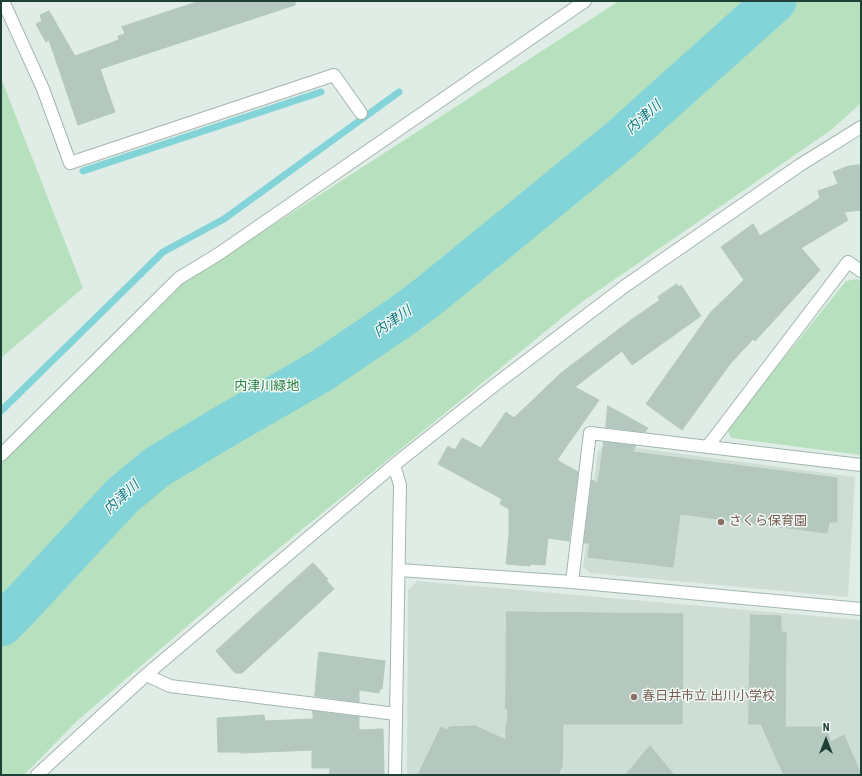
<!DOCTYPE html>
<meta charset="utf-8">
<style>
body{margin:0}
#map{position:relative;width:862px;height:776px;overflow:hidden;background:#e0ede6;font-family:"Roboto Condensed",sans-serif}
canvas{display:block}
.frame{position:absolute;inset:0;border:2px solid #1f4034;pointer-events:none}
.north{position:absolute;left:806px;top:720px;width:40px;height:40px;-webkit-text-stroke:3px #f1f9f5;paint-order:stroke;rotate:0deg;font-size:11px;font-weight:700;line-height:16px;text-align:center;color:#1f4034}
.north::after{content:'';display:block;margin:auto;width:14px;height:18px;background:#1f4034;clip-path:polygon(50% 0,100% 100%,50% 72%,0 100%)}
</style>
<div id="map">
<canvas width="862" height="776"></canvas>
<div class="frame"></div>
<div class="north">N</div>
</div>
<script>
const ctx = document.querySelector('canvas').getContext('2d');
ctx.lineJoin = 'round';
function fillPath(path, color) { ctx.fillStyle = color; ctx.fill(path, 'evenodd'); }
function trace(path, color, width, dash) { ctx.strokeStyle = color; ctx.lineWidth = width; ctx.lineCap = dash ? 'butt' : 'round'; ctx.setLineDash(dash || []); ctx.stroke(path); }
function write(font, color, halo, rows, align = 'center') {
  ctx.font = font + ' "Roboto Condensed","Noto Sans JP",sans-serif'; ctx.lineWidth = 3; ctx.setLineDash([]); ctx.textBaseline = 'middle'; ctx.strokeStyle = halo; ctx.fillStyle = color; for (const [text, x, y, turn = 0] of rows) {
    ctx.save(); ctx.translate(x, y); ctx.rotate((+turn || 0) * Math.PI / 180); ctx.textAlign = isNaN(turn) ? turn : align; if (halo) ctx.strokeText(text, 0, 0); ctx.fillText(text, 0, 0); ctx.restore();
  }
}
const built = new Path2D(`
 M 607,444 L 855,477 L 848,597 L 590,573 L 583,567 L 598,451 Z
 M 417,581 L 861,620 L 861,775 L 407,775 L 408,590 Z`);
const green = new Path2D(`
 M 619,1 L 861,1 L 861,103 L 831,130 L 579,304 L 256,567 L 77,721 L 24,775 L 1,775 L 1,463 L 182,284 Z
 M 1,78 L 83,288 L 1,358 Z
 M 857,279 L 861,282 L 861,455 L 731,438 L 727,429 L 846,281 Z`);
const stream = new Path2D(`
 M 83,171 L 321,92
 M 1,411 L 163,252 L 224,219 L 399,92`);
const river = new Path2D(`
 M 1,625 L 21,605 L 122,496 L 157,467 L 227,425 L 321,371 L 402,316 L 430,295 L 620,140 L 775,1`);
const building = new Path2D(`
 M 200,1 L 295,1 L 295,5 L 100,69 L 115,112 L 78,125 L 49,40 L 46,42 L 36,24 L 42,21 L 40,15 L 49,11 L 75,56 L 119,40 L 118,36 L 125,34 L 122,27 Z
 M 861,165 L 861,210 L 844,212 L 848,220 L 801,248 L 820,270 L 755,341 L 753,339 L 730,364 L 682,430 L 646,404 L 711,312 L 744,280 L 721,247 L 753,224 L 760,236 L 820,198 L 818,191 L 838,184 L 833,172 L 849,166 Z
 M 677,284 L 678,287 L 681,285 L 701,316 L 632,365 L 622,351 L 575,387 L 599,400 L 557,460 L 578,472 L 569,541 L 548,538 L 545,565 L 530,564 L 530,566 L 506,564 L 509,534 L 509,509 L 500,504 L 502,499 L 438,464 L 448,446 L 455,450 L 462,438 L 481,448 L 506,412 L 514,418 L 561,373 L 631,320 L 660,300 L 658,297 Z
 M 608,406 L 648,428 L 645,432 L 606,427 Z
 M 604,442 L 636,446 L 632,452 L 837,478 L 837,522 L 829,522 L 827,533 L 680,514 L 673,567 L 588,557 L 590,543 L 584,543 L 592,480 L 598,483 Z
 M 313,563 L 328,579 L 326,580 L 334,589 L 242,673 L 235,673 L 216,651 Z
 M 507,612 L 683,614 L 682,724 L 563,724 L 562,766 L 558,775 L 418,775 L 441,727 L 447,730 L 449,727 L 475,726 L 506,740 L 506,725 L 507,725 L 508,709 L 506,709 Z
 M 751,615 L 781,616 L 781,632 L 786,632 L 785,727 L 825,727 L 831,742 L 844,735 L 861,775 L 784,775 L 761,724 L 749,724 Z
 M 319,652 L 385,661 L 382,689 L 380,689 L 379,693 L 359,690 L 359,702 L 315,696 Z
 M 313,711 L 359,717 L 359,730 L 383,729 L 384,775 L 329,775 L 330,768 L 312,768 L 312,750 L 240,753 L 240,752 L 218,752 L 217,718 L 264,715 L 265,721 L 313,719 Z
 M 650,746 L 674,775 L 626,775 Z`);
const minor = new Path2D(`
 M 3,1 L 43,89 L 70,163 L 334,75 L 361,113
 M 708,446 L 848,262 L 861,271
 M 1,455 L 179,278 L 217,255 L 585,1
 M 394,465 L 400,485 L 395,775
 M 399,570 L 572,582 L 861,609
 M 572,582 L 590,433 L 861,465
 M 146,675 L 170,686 L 396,714
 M 37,775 L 146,675 L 394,465 L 496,384 L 625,286 L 800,165 L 861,127`);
const markers = [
 [721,522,4,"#8d6e63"],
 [634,697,4,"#8d6e63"]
];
const parkNames = [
 ["内津川緑地",267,387]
];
const educationNames = [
 ["さくら保育園",729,522],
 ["春日井市立 出川小学校",642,697]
];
const waterNames = [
 ["内津川",644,118,-42],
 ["内津川",393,322,-35],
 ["内津川",122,498,-43]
];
fillPath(built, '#ceddd5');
fillPath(green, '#b7e1be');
trace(stream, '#82d4d9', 7);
trace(river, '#82d4d9', 43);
fillPath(building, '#b5c8bf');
trace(building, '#b2c7bd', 1);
trace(minor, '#a2b6ad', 14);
trace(minor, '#fff', 12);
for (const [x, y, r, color] of markers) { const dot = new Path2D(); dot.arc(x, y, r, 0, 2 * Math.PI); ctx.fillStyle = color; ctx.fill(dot); trace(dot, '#f1f9f5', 1.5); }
write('13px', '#247c3e', '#f1f9f5', parkNames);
write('13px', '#785e54', '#f1f9f5', educationNames, 'left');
write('italic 14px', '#127b83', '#f1f9f5', waterNames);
</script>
